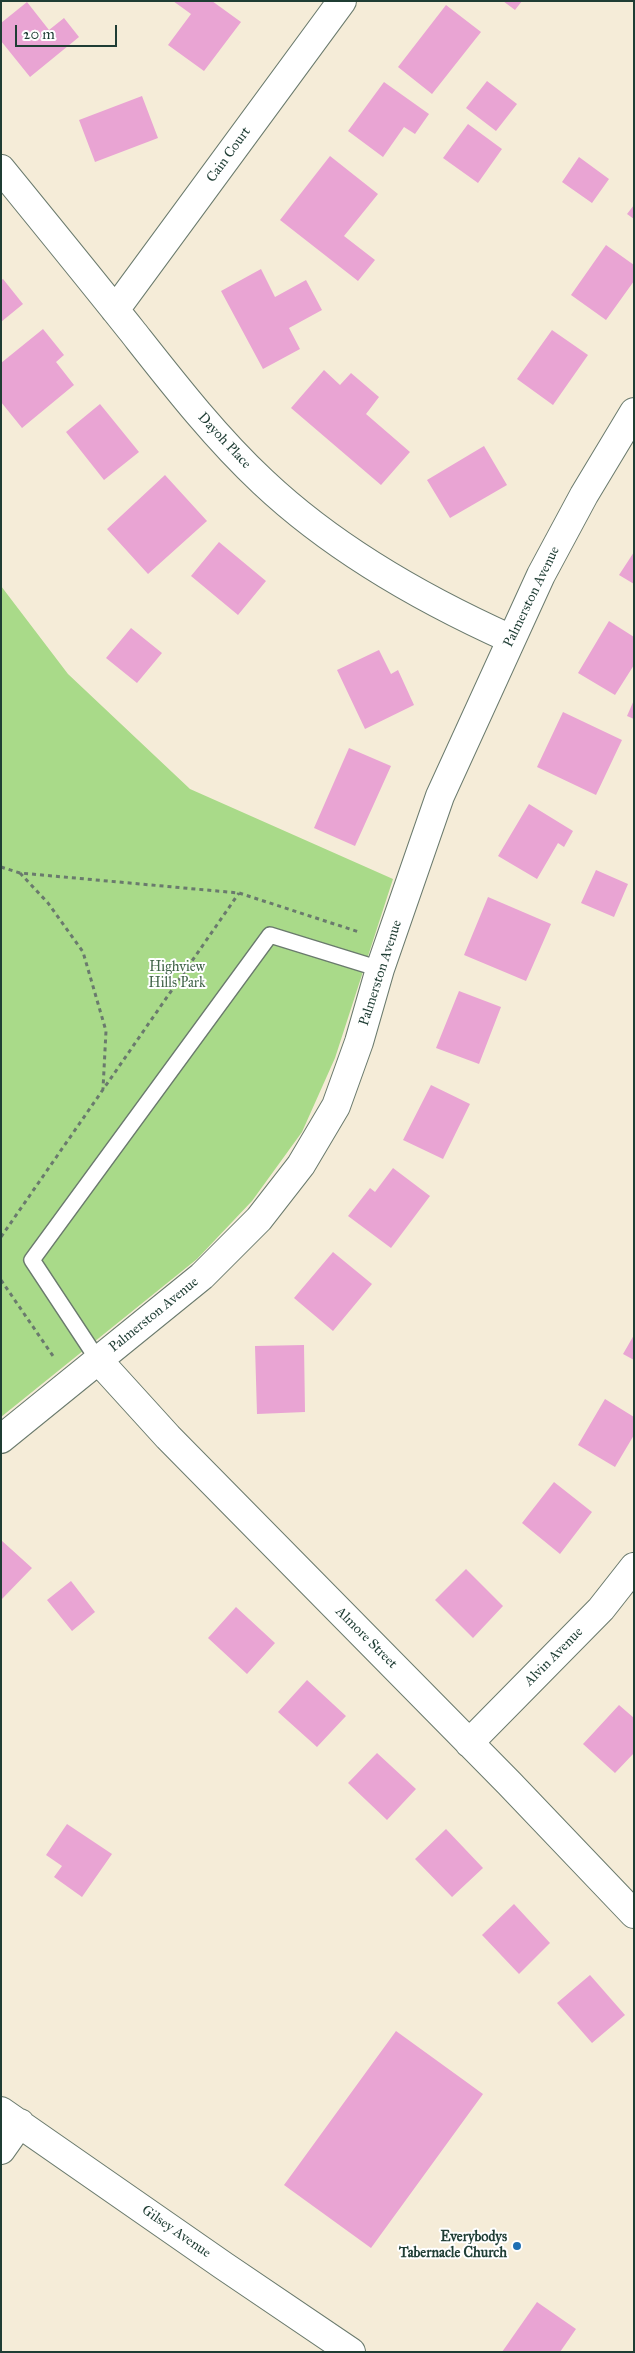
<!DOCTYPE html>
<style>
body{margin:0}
#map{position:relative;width:635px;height:2353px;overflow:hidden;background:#f5ecd8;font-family:"IM FELL Great Primer",serif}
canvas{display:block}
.frame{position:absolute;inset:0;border:2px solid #1f3d34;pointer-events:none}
.scale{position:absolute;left:15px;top:25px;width:102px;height:22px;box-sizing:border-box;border:2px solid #1f3d34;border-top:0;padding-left:6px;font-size:15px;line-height:18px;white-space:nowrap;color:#1f3d34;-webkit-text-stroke:4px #fff;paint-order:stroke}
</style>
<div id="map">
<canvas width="635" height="2353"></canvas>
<div class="frame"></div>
<div class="scale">20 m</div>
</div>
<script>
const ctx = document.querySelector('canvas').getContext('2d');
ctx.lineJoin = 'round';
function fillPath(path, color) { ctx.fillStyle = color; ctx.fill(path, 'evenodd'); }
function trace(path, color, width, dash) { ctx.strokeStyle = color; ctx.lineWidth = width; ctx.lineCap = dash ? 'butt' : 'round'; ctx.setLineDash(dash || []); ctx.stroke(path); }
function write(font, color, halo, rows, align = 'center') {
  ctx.font = font + ' "IM FELL Great Primer",serif'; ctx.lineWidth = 4; ctx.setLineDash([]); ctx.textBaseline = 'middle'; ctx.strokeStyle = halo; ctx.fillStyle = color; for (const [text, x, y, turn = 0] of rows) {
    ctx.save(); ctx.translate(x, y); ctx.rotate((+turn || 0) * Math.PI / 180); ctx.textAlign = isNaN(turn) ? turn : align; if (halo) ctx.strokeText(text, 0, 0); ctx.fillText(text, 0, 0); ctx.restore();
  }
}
const green = new Path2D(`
 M 1,586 L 68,674 L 190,789 L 393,879 L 335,1058 L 302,1132 L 252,1201 L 197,1259 L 1,1417 Z`);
const building = new Path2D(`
 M 173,1 L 212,1 L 241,22 L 204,71 L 168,45 L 191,14 Z
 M 503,1 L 522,1 L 515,10 Z
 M 27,2 L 49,30 L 64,18 L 79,37 L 30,77 L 1,41 L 1,23 Z
 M 446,5 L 481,32 L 432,94 L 398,67 Z
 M 487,81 L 517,104 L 496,131 L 466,108 Z
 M 384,82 L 429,114 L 415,134 L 404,127 L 383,157 L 348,131 Z
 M 142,96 L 158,138 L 95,162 L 79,120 Z
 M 468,124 L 502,149 L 478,183 L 443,158 Z
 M 330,156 L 378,194 L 344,236 L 375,260 L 358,281 L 280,220 Z
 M 579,157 L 609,179 L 592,203 L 562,182 Z
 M 634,205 L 634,219 L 627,214 Z
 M 606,245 L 634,265 L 634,281 L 606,320 L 571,295 Z
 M 261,269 L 275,297 L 306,280 L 322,310 L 289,328 L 300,349 L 263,369 L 221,291 Z
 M 3,279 L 23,304 L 1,322 L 1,280 Z
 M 43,329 L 64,355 L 56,362 L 74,385 L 22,428 L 1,402 L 1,363 Z
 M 552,330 L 588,355 L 553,405 L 517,379 Z
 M 324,370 L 340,385 L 351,373 L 379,397 L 366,414 L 410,452 L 381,485 L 291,408 Z
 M 100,404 L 139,452 L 104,480 L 66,432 Z
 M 484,446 L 507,485 L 450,518 L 427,480 Z
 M 165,475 L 207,521 L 148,574 L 107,529 Z
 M 219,542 L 266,581 L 238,615 L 191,576 Z
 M 634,552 L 634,584 L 619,575 Z
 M 609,621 L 634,637 L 634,665 L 615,695 L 578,673 Z
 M 131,628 L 162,653 L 137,683 L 106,658 Z
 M 379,650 L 391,674 L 398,670 L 414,705 L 365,729 L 337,670 Z
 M 634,700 L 634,719 L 627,716 Z
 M 563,712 L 622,740 L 596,795 L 537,767 Z
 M 349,748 L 391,766 L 355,846 L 314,828 Z
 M 529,804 L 573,831 L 564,847 L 558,843 L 537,879 L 498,856 Z
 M 596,870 L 628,884 L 614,917 L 581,903 Z
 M 488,897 L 551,924 L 526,981 L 464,955 Z
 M 459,991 L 501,1007 L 479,1064 L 436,1048 Z
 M 431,1085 L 470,1104 L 443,1159 L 403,1140 Z
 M 393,1168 L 430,1196 L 391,1248 L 348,1216 L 370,1188 L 375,1192 Z
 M 333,1252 L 372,1284 L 333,1331 L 294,1298 Z
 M 634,1335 L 634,1360 L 623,1354 Z
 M 304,1345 L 305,1412 L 257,1414 L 255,1346 Z
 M 605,1399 L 634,1417 L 634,1435 L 615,1467 L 578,1445 Z
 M 554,1482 L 592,1512 L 560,1554 L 522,1523 Z
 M 1,1540 L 32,1568 L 1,1600 Z
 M 466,1569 L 503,1606 L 473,1638 L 435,1600 Z
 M 71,1581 L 95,1612 L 72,1631 L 47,1600 Z
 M 236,1607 L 275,1643 L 247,1674 L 208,1638 Z
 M 307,1680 L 346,1716 L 317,1747 L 278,1712 Z
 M 619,1705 L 634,1718 L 634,1753 L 615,1773 L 583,1744 Z
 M 377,1753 L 416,1789 L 387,1820 L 348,1783 Z
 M 67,1824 L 112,1854 L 82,1897 L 54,1877 L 62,1866 L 46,1855 Z
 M 446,1829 L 483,1868 L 452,1897 L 415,1859 Z
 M 514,1904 L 550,1943 L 519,1974 L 482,1935 Z
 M 590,1975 L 625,2015 L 592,2043 L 557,2003 Z
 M 396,2031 L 483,2094 L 371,2248 L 284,2185 Z
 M 537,2302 L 576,2329 L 560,2352 L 502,2352 Z`);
const path = new Path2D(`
 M 1,867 L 20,873 L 239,893 L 359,932
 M 20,873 L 48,903 L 83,952 L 106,1031 L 103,1089
 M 1,1237 L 239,893
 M 1,1280 L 53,1356`);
const lane = new Path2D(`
 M 98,1360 L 32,1260 L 270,935 L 380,969`);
const street = new Path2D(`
 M 1,169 C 45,223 89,277 132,331 C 173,383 214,436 263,482 C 334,549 422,599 511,639
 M 115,310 L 342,1
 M 98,1360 L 168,1437 L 509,1783 L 634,1914
 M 1,1439 L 202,1276 L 259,1219 L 301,1165 L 336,1106 L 359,1042 L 380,969 L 440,796 L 541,575 L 584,495 L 634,412
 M 469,1743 L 601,1609 L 634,1567
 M 1,2111 L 224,2266 L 351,2352
 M 1,2150 L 20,2123`);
const markers = [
 [517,2246,5,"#1f6fb2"]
];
const streetNames = [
 ["Cain Court",229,155,-54],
 ["Dayoh Place",224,441,47],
 ["Palmerston Avenue",532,597,-64],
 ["Palmerston Avenue",381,973,-72],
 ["Palmerston Avenue",154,1315,-39],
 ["Almore Street",366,1638,45],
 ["Alvin Avenue",554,1657,-45],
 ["Gilsey Avenue",176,2232,35]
];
const parkNames = [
 ["Highview",177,968],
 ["Hills Park",177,984]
];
const poiNames = [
 ["Everybodys",507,2238],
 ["Tabernacle Church",507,2254]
];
fillPath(green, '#a9da89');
fillPath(building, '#e9a4d3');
trace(lane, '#6a7a6d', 18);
trace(street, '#6a7a6d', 30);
trace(path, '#6a7a6d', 3, [4, 4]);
trace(lane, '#fff', 15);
trace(street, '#fff', 28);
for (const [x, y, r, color] of markers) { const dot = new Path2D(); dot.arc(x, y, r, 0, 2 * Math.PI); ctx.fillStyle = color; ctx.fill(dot); trace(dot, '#fff', 2); }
write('14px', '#1f3d34', '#fff', streetNames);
write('14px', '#426449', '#fff', parkNames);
write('bold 14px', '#1f3d34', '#fff', poiNames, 'right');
</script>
